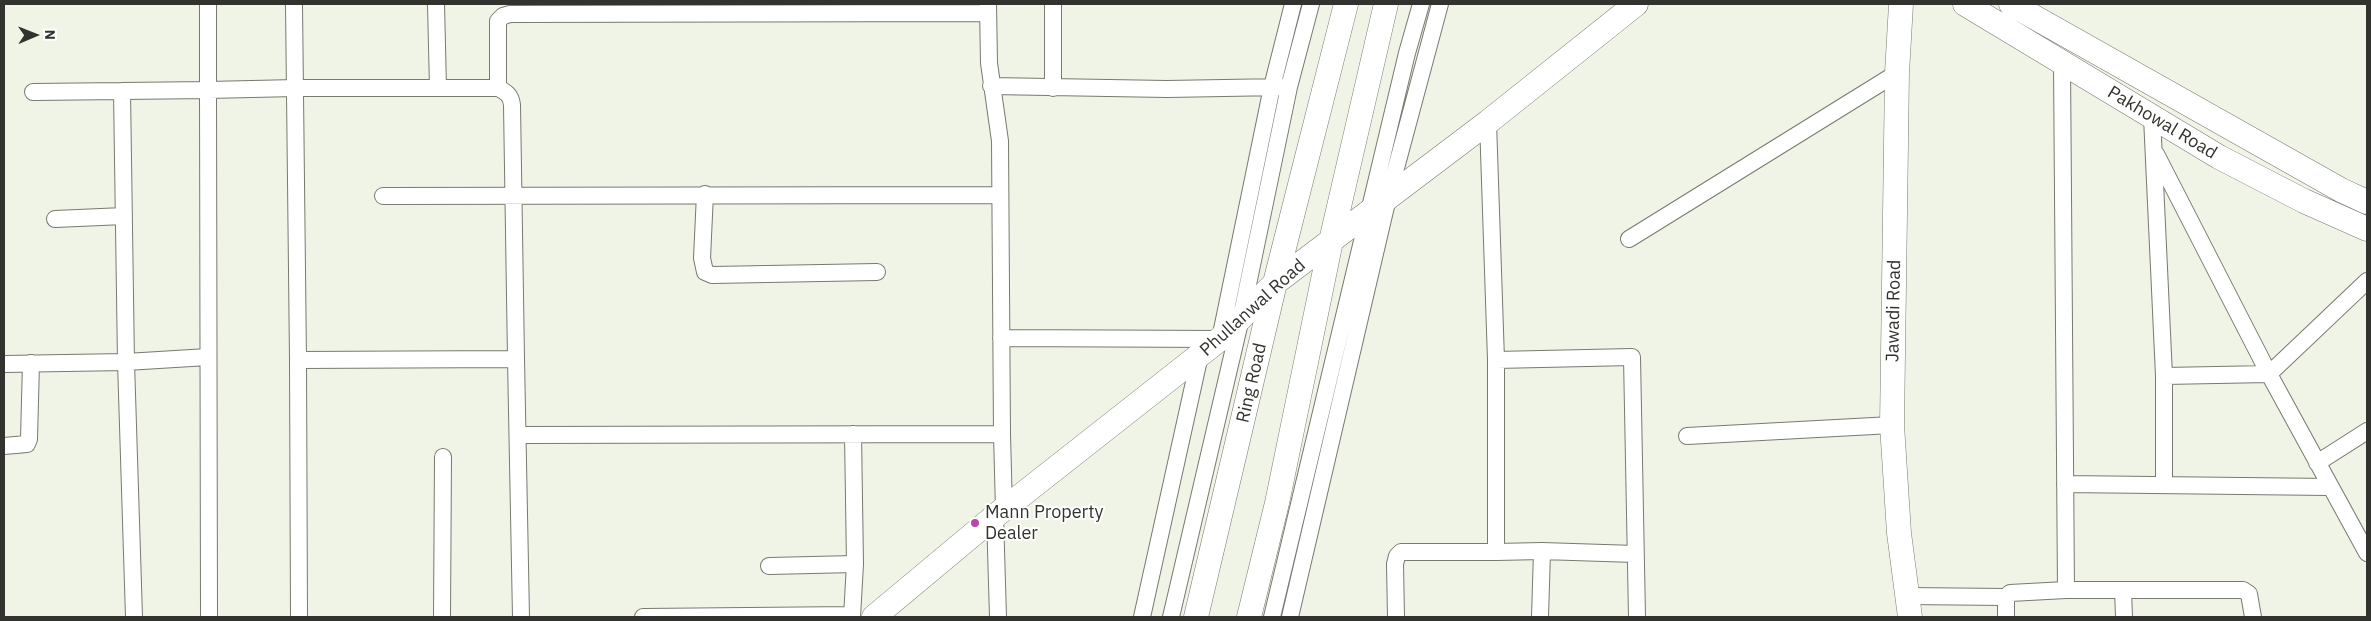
<!DOCTYPE html>
<style>
body{margin:0}
#map{position:relative;width:2371px;height:621px;overflow:hidden;background:#f0f4e7;font-family:"IBM Plex Sans",sans-serif}
canvas{display:block}
.frame{position:absolute;inset:0;border:5px solid #32332e;pointer-events:none}
.north{position:absolute;left:10px;top:10px;width:50px;height:50px;-webkit-text-stroke:4px #fff;paint-order:stroke;rotate:89deg;font-size:14px;font-weight:700;line-height:20px;text-align:center;color:#32332e}
.north::after{content:'';display:block;margin:auto;width:18px;height:22px;background:#32332e;clip-path:polygon(50% 0,100% 100%,50% 72%,0 100%)}
</style>
<div id="map">
<canvas width="2371" height="621"></canvas>
<div class="frame"></div>
<div class="north">N</div>
</div>
<script>
const ctx = document.querySelector('canvas').getContext('2d');
ctx.lineJoin = 'round';
function trace(path, color, width, dash) { ctx.strokeStyle = color; ctx.lineWidth = width; ctx.lineCap = dash ? 'butt' : 'round'; ctx.setLineDash(dash || []); ctx.stroke(path); }
function write(font, color, halo, rows, align = 'center') {
  ctx.font = font + ' "IBM Plex Sans",sans-serif'; ctx.lineWidth = 4; ctx.setLineDash([]); ctx.textBaseline = 'middle'; ctx.strokeStyle = halo; ctx.fillStyle = color; for (const [text, x, y, turn = 0] of rows) {
    ctx.save(); ctx.translate(x, y); ctx.rotate((+turn || 0) * Math.PI / 180); ctx.textAlign = isNaN(turn) ? turn : align; if (halo) ctx.strokeText(text, 0, 0); ctx.fillText(text, 0, 0); ctx.restore();
  }
}
const street = new Path2D(`
 M 208,4 L 208,90 L 296,88 L 498,88 L 498,21 L 503,16 L 510,14 L 988,13
 M 294,4 L 298,360 L 516,359 L 521,617
 M 436,4 L 438,88
 M 988,4 L 989,63 L 1000,141 L 1002,434
 M 1053,4 L 1053,88
 M 2062,63 L 2066,590 L 2243,590 L 2249,594 L 2253,617
 M 991,86 L 1167,89 L 1281,87
 M 498,88 C 506,92 511,95 512,105 L 516,359
 M 33,92 L 122,91
 M 2152,117 L 2164,376 L 2269,374 L 2367,553
 M 1488,122 L 1496,360 L 1632,357 L 1637,617
 M 2156,154 L 2269,374 L 2367,281
 M 705,194 L 702,258 L 705,272 L 712,275 L 877,272
 M 383,196 L 1000,195
 M 55,219 L 124,216
 M 1629,239 L 1897,73
 M 1001,338 L 1220,339 L 1272,87 L 1293,4
 M 298,360 L 299,617
 M 1496,360 L 1496,552 L 1542,551 L 1635,554
 M 4,364 L 126,362 L 208,357
 M 518,435 L 1002,434 L 1004,510
 M 1687,436 L 1892,425
 M 4,446 L 27,444 L 29,439 L 31,363
 M 2317,463 L 2367,431
 M 2065,484 L 2330,487
 M 2164,485 L 2164,376
 M 995,516 L 998,617
 M 769,566 L 855,564
 M 2123,590 L 2124,617
 M 1906,596 L 2006,597
 M 134,617 L 126,362 L 122,91 L 208,90 L 209,617
 M 442,617 L 443,457
 M 643,617 L 852,615
 M 852,617 L 855,564 L 853,434
 M 1142,617 L 1200,355
 M 1171,617 L 1241,318 L 1289,87 L 1311,4
 M 1272,617 L 1407,53 L 1421,4
 M 1290,617 L 1388,198 L 1440,4
 M 1396,617 L 1395,564 L 1397,556 L 1401,552 L 1496,552
 M 1540,617 L 1542,551
 M 2006,617 L 2006,597 L 2010,593 L 2066,590`);
const secondary = new Path2D(`
 M 1901,4 L 1897,73 L 1892,425 L 1899,533 L 1910,617
 M 1965,4 L 2219,157 L 2304,201 L 2367,229
 M 2011,4 L 2341,190 L 2367,202
 M 874,617 L 995,516 L 1220,339 L 1275,283 L 1488,122 L 1636,4
 M 1196,617 L 1275,283 L 1346,4
 M 1249,617 L 1277,503 L 1331,241 L 1386,4`);
const markers = [
 [975,523,5,"#b449aa"]
];
const streetNames = [
 ["Pakhowal Road",2162,123,31],
 ["Phullanwal Road",1253,308,-42],
 ["Jawadi Road",1894,311,-89],
 ["Ring Road",1252,383,-77]
];
const poiNames = [
 ["Mann Property",985,513],
 ["Dealer",985,534]
];
trace(street, '#777a6f', 18);
trace(secondary, '#777a6f', 25);
trace(street, '#fff', 16);
trace(secondary, '#fff', 24);
for (const [x, y, r, color] of markers) { const dot = new Path2D(); dot.arc(x, y, r, 0, 2 * Math.PI); ctx.fillStyle = color; ctx.fill(dot); trace(dot, '#fff', 2); }
write('18px', '#32332e', '#fff', streetNames);
write('18px', '#32332e', '#fff', poiNames, 'left');
</script>
